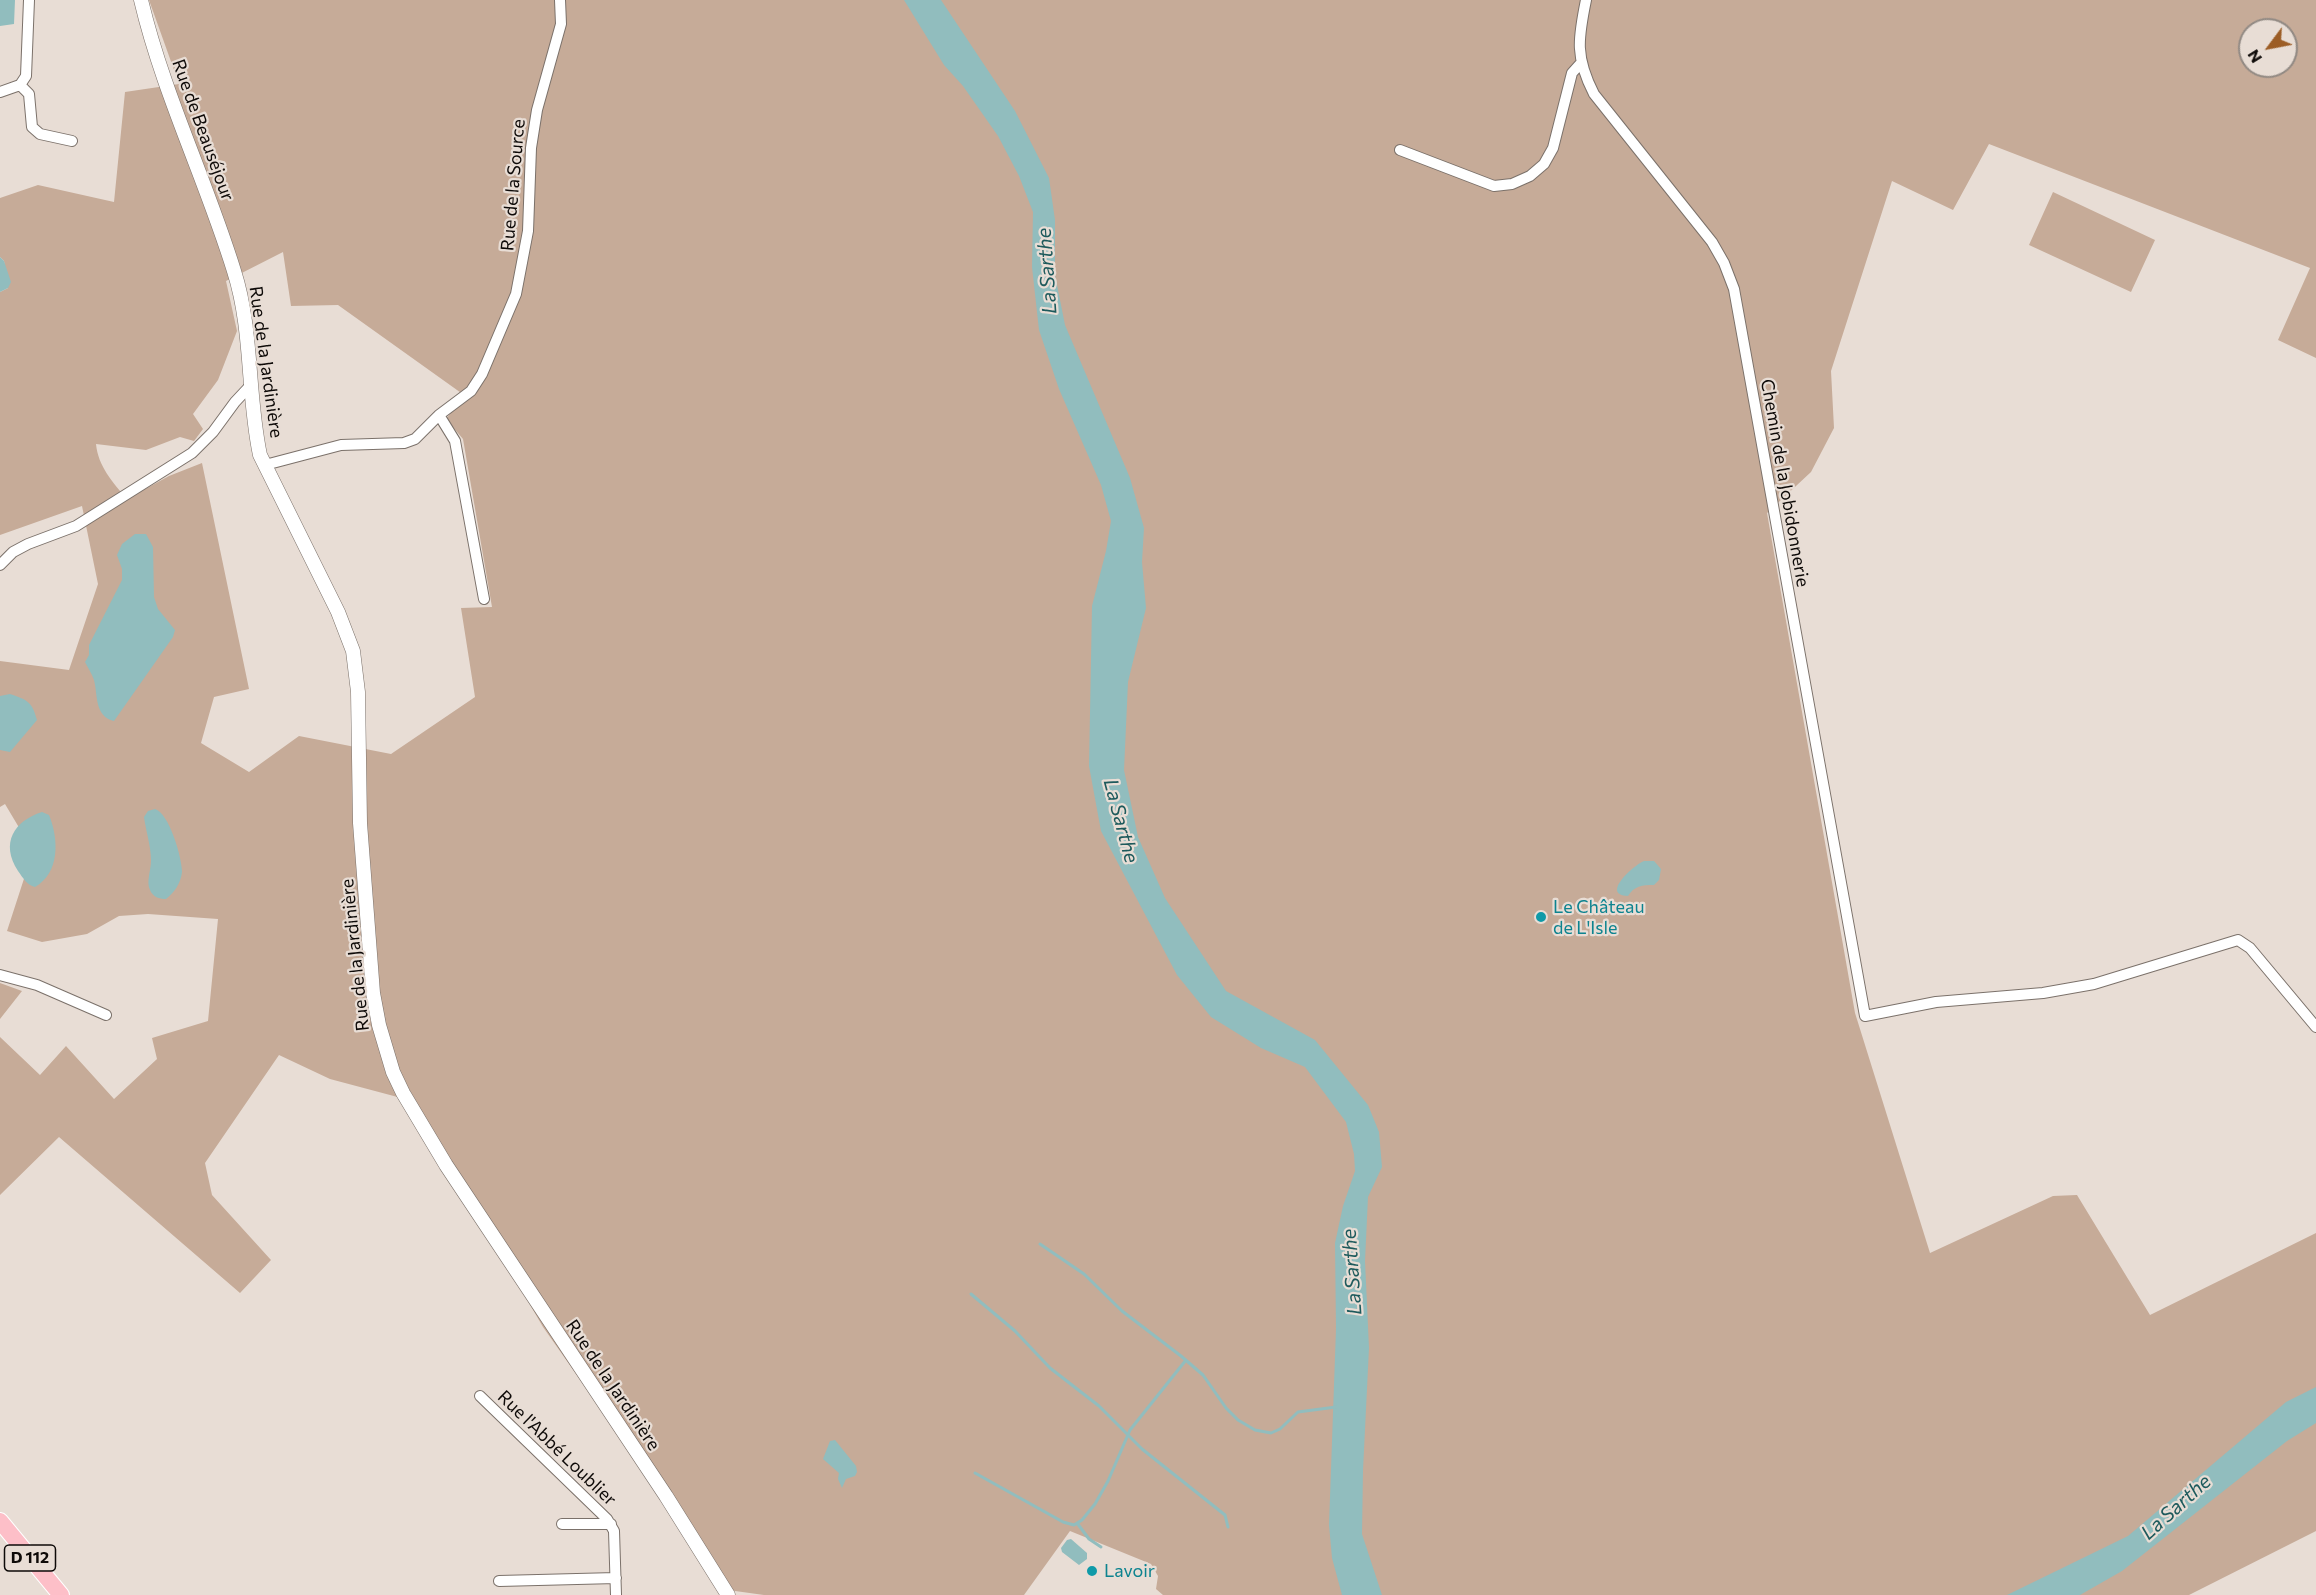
<!DOCTYPE html>
<meta charset="utf-8">
<style>
body{margin:0}
#map{position:relative;width:2316px;height:1595px;overflow:hidden;background:#e8ddd5;font-family:Commissioner,sans-serif}
canvas{display:block}
.north{position:absolute;left:2238px;top:18px;width:60px;height:60px;box-sizing:border-box;background:#e8ddd5;border:2px solid #918983;border-radius:50%;rotate:238deg;font-size:16px;font-weight:700;line-height:24px;text-align:center;color:#0e0a08}
.north::after{content:'';display:block;margin:auto;width:21px;height:27px;background:#9c5d25;clip-path:polygon(50% 0,100% 100%,50% 72%,0 100%)}
</style>
<div id="map">
<canvas width="2316" height="1595"></canvas>
<div class="north">N</div>
</div>
<script>
const ctx = document.querySelector('canvas').getContext('2d');
ctx.lineJoin = 'round';
function fillPath(path, color) { ctx.fillStyle = color; ctx.fill(path, 'evenodd'); }
function trace(path, color, width, dash) { ctx.strokeStyle = color; ctx.lineWidth = width; ctx.lineCap = dash ? 'butt' : 'round'; ctx.setLineDash(dash || []); ctx.stroke(path); }
function write(font, color, halo, rows, align = 'center') {
  ctx.font = font + ' Commissioner,sans-serif'; ctx.lineWidth = 4.5; ctx.setLineDash([]); ctx.textBaseline = 'middle'; ctx.strokeStyle = halo; ctx.fillStyle = color; for (const [text, x, y, turn = 0] of rows) {
    ctx.save(); ctx.translate(x, y); ctx.rotate((+turn || 0) * Math.PI / 180); ctx.textAlign = isNaN(turn) ? turn : align; if (halo) ctx.strokeText(text, 0, 0); ctx.fillText(text, 0, 0); ctx.restore();
  }
}
const green = new Path2D(`
 M 149,0 L 2316,0 L 2316,358 L 2278,340 L 2310,268 L 1989,144 L 1953,210 L 1892,181 L 1831,371 L 1834,428 L 1811,472 L 1767,513 L 1855,1013 L 1930,1253 L 2053,1196 L 2077,1195 L 2150,1315 L 2316,1233 L 2316,1531 L 2189,1595 L 1163,1595 L 1156,1589 L 1158,1576 L 1151,1564 L 1070,1531 L 1024,1595 L 764,1595 L 728,1590 L 543,1327 L 455,1176 L 405,1099 L 330,1079 L 279,1055 L 205,1163 L 212,1195 L 271,1260 L 240,1293 L 59,1137 L 0,1195 L 0,1037 L 40,1075 L 66,1046 L 114,1099 L 157,1059 L 152,1038 L 208,1021 L 218,919 L 148,914 L 119,916 L 87,934 L 42,942 L 7,931 L 33,851 L 5,804 L 0,807 L 0,661 L 69,670 L 98,584 L 82,506 L 0,535 L 0,292 L 8,288 L 4,261 L 0,257 L 0,198 L 38,185 L 114,202 L 125,92 L 179,84 ZM 2250,30 L 2286,30 L 2286,66 L 2250,66 ZM 283,252 L 291,306 L 338,305 L 464,395 L 446,419 L 463,439 L 492,607 L 461,608 L 475,697 L 391,754 L 299,736 L 249,772 L 201,743 L 214,697 L 249,689 L 202,463 L 169,476 L 127,499 C 113,483 98,466 96,444 L 146,450 L 180,437 L 194,441 L 203,429 L 193,414 L 218,380 L 237,331 L 226,281 Z
 M 2053,192 L 2155,240 L 2131,292 L 2029,245 Z
 M 0,983 L 22,991 L 0,1019 Z`);
const water = new Path2D(`
 M 0,0 L 15,0 L 14,24 L 0,26 Z
 M 904,0 L 941,0 L 1015,111 L 1049,178 L 1055,220 L 1055,275 L 1065,325 L 1130,478 L 1144,528 L 1142,562 L 1146,608 L 1128,682 L 1124,770 L 1138,837 L 1165,898 L 1226,991 L 1315,1040 L 1368,1105 L 1379,1132 L 1382,1167 L 1368,1197 L 1365,1261 L 1369,1348 L 1363,1470 L 1362,1534 L 1382,1595 L 1342,1595 L 1332,1558 L 1329,1525 L 1336,1329 L 1335,1243 L 1343,1206 L 1355,1171 L 1354,1154 L 1346,1122 L 1305,1067 L 1261,1048 L 1211,1017 L 1177,975 L 1101,831 L 1089,766 L 1092,606 L 1106,551 L 1111,521 L 1101,485 L 1059,389 L 1039,330 L 1032,267 L 1033,212 L 1019,176 L 998,136 L 963,86 L 944,65 Z
 M 0,257 L 4,261 L 11,282 L 8,288 L 0,292 Z
 M 135,534 L 146,534 L 153,547 L 154,597 L 158,609 L 175,630 L 173,637 L 114,721 C 94,716 98,695 94,680 C 92,674 88,668 85,662 L 89,655 L 89,645 L 122,580 L 122,569 L 117,555 L 122,544 Z
 M 10,694 C 27,700 32,701 37,720 L 10,752 L 0,750 L 0,696 Z
 M 155,809 C 169,813 182,857 182,872 C 181,883 174,893 166,899 C 159,899 153,897 150,890 C 146,882 151,870 151,861 C 151,846 146,832 144,817 L 148,811 Z
 M 42,812 L 49,815 C 59,839 60,873 35,887 C 27,885 23,878 18,871 C 0,843 14,821 42,812 Z
 M 1644,861 L 1654,861 L 1661,869 L 1659,880 L 1654,885 C 1642,885 1634,886 1628,896 C 1600,895 1634,865 1644,861 Z
 M 2316,1387 L 2316,1423 L 2287,1441 L 2122,1571 L 2080,1595 L 2007,1595 L 2128,1536 L 2286,1402 Z
 M 835,1440 L 856,1466 L 857,1472 L 855,1476 L 846,1479 L 842,1488 L 838,1479 L 839,1473 L 823,1459 L 830,1441 Z
 M 1071,1539 L 1087,1553 L 1087,1559 L 1079,1565 L 1062,1552 L 1061,1548 L 1067,1540 Z`);
const stream = new Path2D(`
 M 1040,1244 L 1084,1274 L 1122,1311 L 1181,1356 L 1203,1375 L 1226,1408 L 1238,1420 L 1255,1430 L 1271,1433 L 1280,1429 L 1298,1412 L 1336,1407
 M 971,1294 L 1015,1331 L 1050,1368 L 1099,1406 L 1142,1449 L 1225,1515 L 1228,1527
 M 975,1473 L 1063,1522 L 1074,1525 L 1082,1520 L 1095,1504 L 1108,1481 L 1130,1430 L 1186,1360
 M 1077,1523 L 1089,1539 L 1101,1547`);
const minor = new Path2D(`
 M 1586,0 C 1578,39 1575,57 1594,94 L 1712,242 L 1724,263 L 1734,289 L 1865,1016 L 1936,1002 L 2043,993 L 2094,984 L 2238,940 L 2250,948 L 2316,1027
 M 20,85 L 29,94 L 32,127 L 40,134 L 72,141
 M 0,92 L 20,85 L 26,76 L 29,0
 M 1400,150 L 1494,186 L 1512,184 L 1530,176 L 1544,164 L 1553,148 L 1572,73 L 1581,63
 M 439,415 L 455,441 L 484,599
 M 265,465 L 341,445 L 404,443 L 415,439 L 439,415 L 471,391 L 482,374 L 516,294 L 528,231 L 531,148 L 537,110 L 561,24 L 560,0
 M 0,565 L 13,552 L 28,544 L 76,526 L 192,453 L 213,432 L 235,402 L 250,386
 M 0,975 L 37,985 L 106,1015
 M 480,1396 L 607,1519 L 614,1531 L 616,1595
 M 562,1524 L 611,1524
 M 499,1581 L 616,1578`);
const tertiary = new Path2D(`
 M 141,0 C 163,93 206,180 234,271 C 253,330 247,394 260,455 L 338,612 L 353,651 L 358,692 L 360,823 L 373,993 L 379,1025 L 393,1072 L 403,1093 L 446,1165 L 666,1496 L 728,1595`);
const primary = new Path2D(`
 M 0,1521 L 61,1595`);
const markers = [
 [1541,917,6,"#0f9aa8"],
 [1092,1571,6,"#0f9aa8"]
];
const shields = [
 [30,1558,51]
];
const shieldNames = [
 ["D 112",30,1558]
];
const streetNames = [
 ["Rue de Beauséjour",203,130,70],
 ["Rue de la Source",513,185,-85],
 ["Rue de la Jardinière",266,362,82],
 ["Chemin de la Jobidonnerie",1785,483,80],
 ["Rue de la Jardinière",355,955,-96],
 ["Rue de la Jardinière",613,1385,56],
 ["Rue l'Abbé Loublier",557,1448,44]
];
const cultureNames = [
 ["Le Château",1553,907],
 ["de L'Isle",1553,928],
 ["Lavoir",1104,1571]
];
const waterNames = [
 ["La Sarthe",1047,271,-94],
 ["La Sarthe",1121,821,75],
 ["La Sarthe",1352,1272,-94],
 ["La Sarthe",2176,1507,-42]
];
fillPath(green, '#c6ab98');
fillPath(water, '#91bdbe');
trace(stream, '#91bdbe', 3);
trace(minor, '#7b716a', 12);
trace(tertiary, '#7b716a', 15);
trace(primary, '#fff', 18);
trace(minor, '#fff', 10);
trace(tertiary, '#fff', 14);
trace(primary, '#fdbfc8', 16);
for (const [x, y, r, color] of markers) { const dot = new Path2D(); dot.arc(x, y, r, 0, 2 * Math.PI); ctx.fillStyle = color; ctx.fill(dot); trace(dot, '#e8ddd5', 2); }
for (const [x, y, w] of shields) { const box = new Path2D(); box.roundRect(x - w / 2, y - 13, w, 26, 4.5); ctx.fillStyle = '#e8ddd5'; ctx.fill(box); trace(box, '#0e0a08', 1.5); }
write('bold 16px', '#0e0a08', null, shieldNames);
write('18px', '#0e0a08', '#e8ddd5', streetNames);
write('18px', '#0d838f', '#e8ddd5', cultureNames, 'left');
write('italic 20px', '#1d5a5c', '#e8ddd5', waterNames);
</script>
